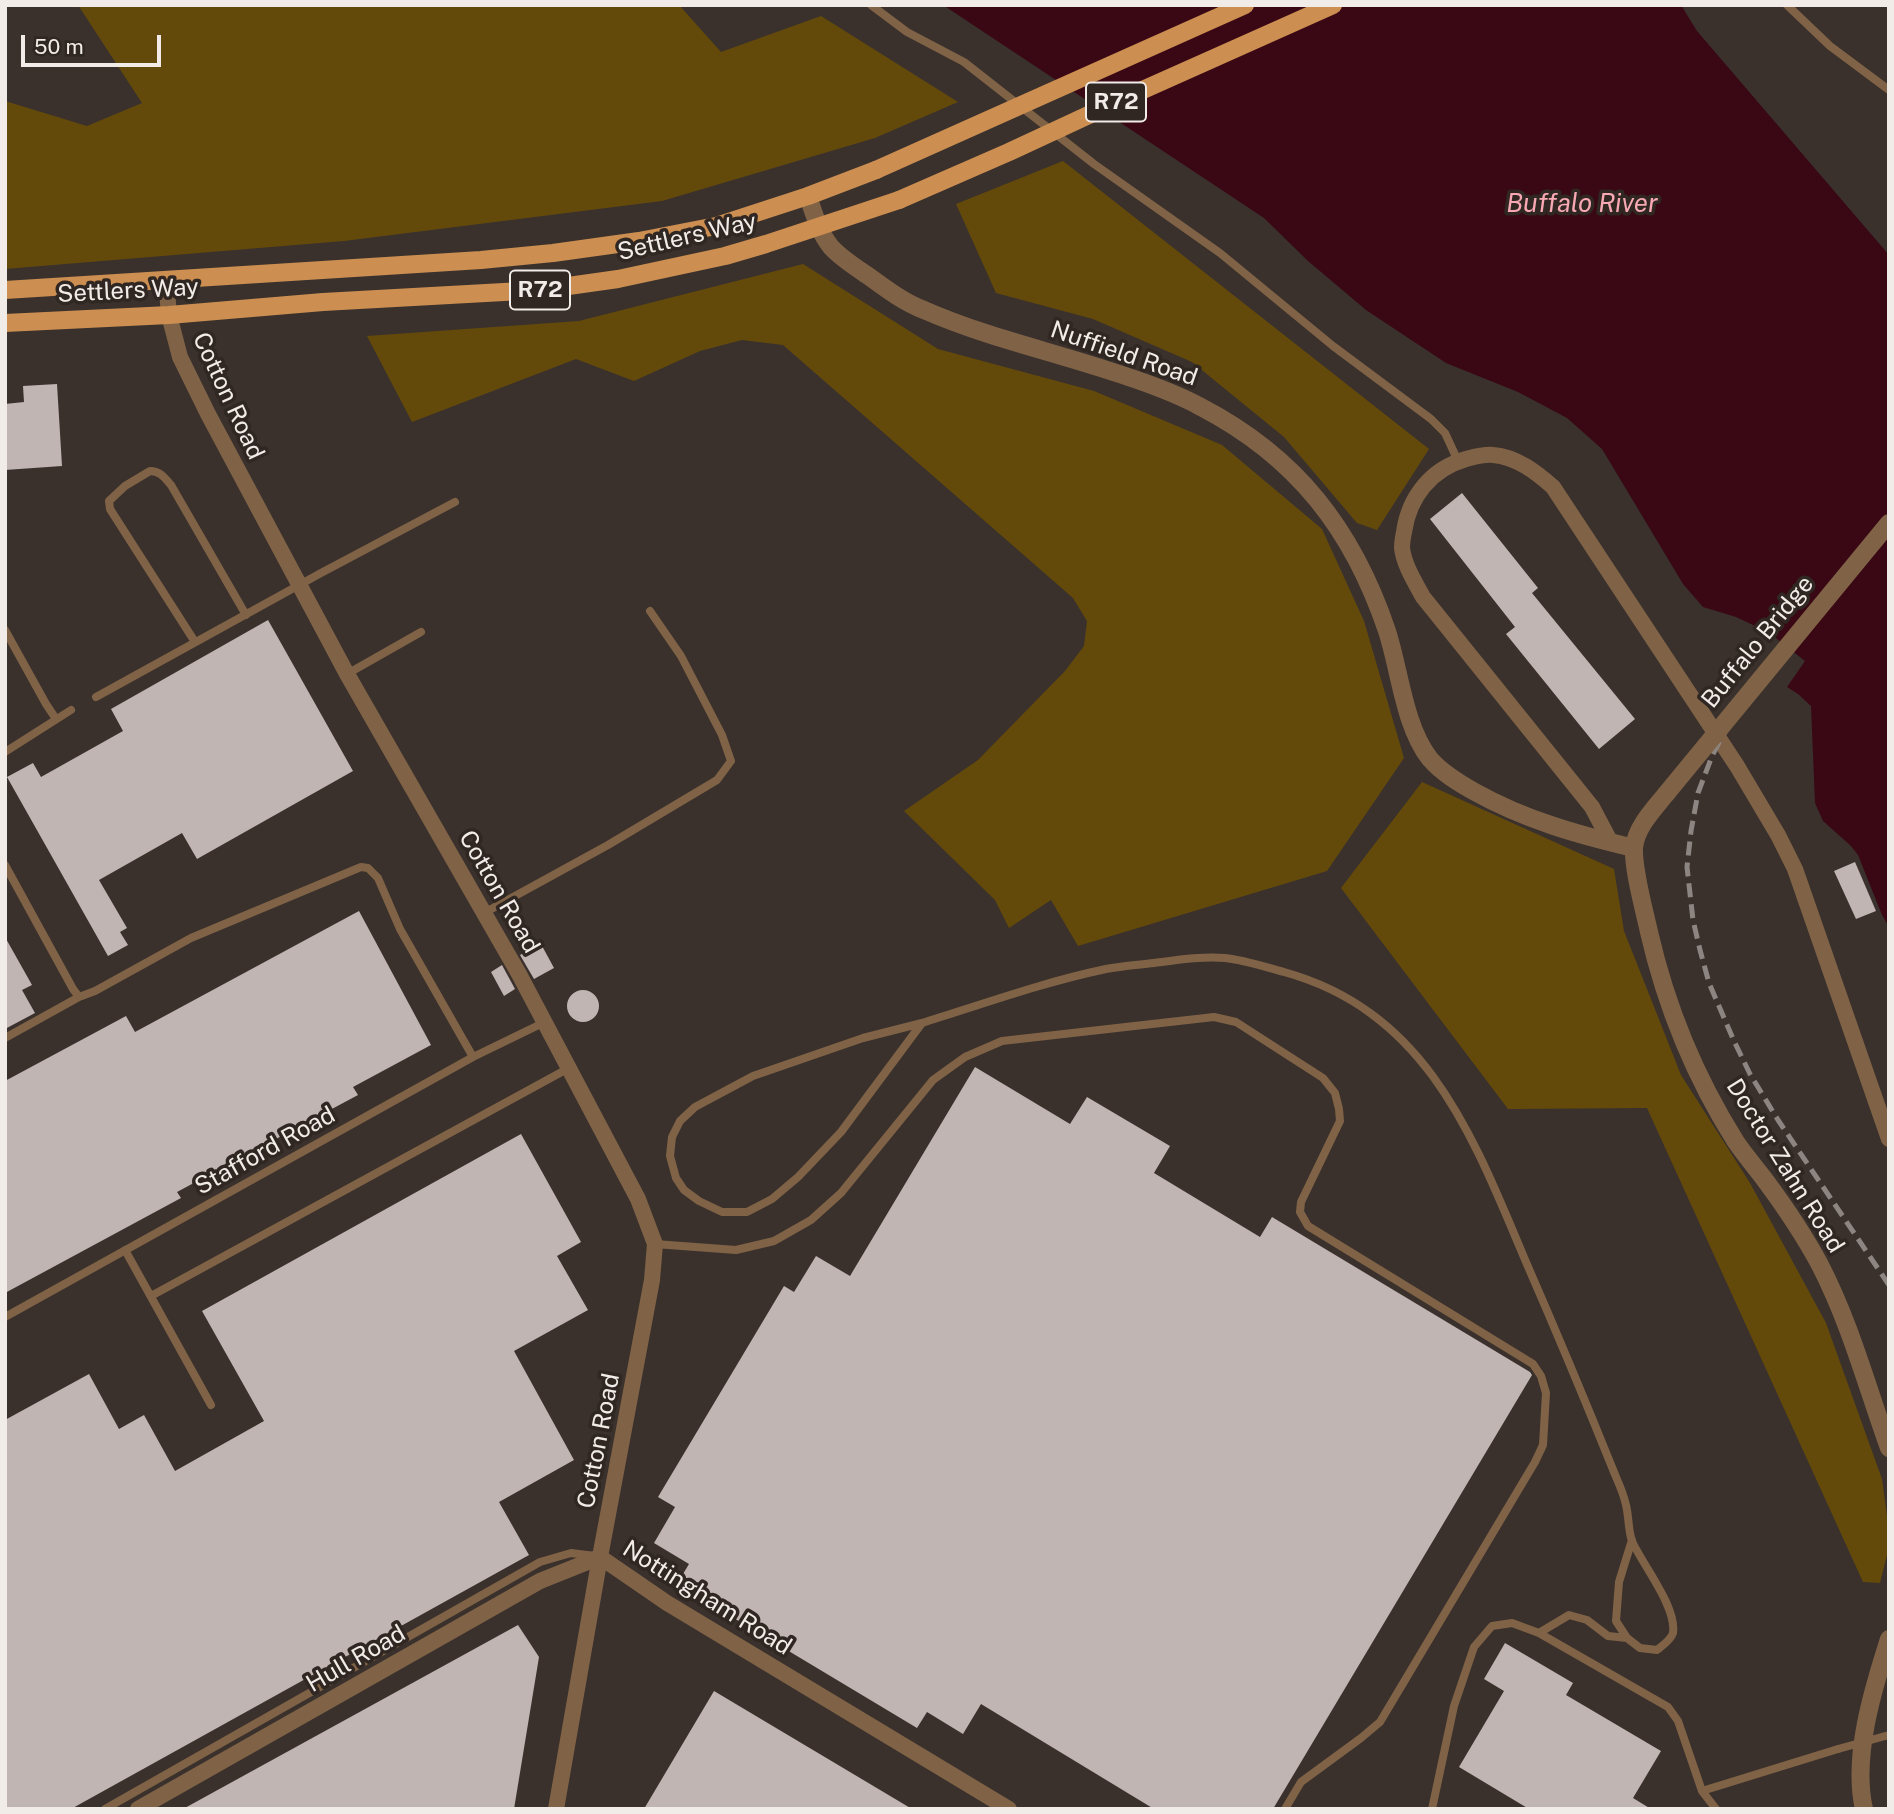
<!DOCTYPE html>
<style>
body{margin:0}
#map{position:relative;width:1894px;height:1814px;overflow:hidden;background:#3a312d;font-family:"Public Sans",sans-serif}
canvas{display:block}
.frame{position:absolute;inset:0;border:7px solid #f2ece9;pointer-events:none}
.scale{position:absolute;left:21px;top:35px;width:140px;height:32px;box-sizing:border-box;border:4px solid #f2ece9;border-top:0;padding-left:9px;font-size:21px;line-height:24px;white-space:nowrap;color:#f2ece9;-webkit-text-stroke:5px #302723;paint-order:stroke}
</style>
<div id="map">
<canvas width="1894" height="1814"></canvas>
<div class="frame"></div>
<div class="scale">50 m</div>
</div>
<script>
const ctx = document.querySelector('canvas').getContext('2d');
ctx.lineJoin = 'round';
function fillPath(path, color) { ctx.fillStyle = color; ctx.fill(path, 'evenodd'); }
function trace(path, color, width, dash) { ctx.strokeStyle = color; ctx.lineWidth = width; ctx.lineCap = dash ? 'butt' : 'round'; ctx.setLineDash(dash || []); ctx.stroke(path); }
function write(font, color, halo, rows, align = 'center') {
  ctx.font = font + ' "Public Sans",sans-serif'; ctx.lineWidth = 7; ctx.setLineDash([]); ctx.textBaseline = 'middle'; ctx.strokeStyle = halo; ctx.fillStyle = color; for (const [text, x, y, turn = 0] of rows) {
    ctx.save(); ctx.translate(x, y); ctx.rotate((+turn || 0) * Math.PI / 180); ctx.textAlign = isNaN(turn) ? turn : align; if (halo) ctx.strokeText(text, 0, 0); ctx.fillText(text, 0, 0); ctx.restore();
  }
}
const green = new Path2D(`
 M 78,5 L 679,5 L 721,52 L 821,16 L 958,102 L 875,138 L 662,201 L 344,241 L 5,269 L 5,101 L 87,126 L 142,103 Z
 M 1063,161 L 1429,449 L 1377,530 L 1357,523 L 1284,437 L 1192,362 L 1093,319 L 996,293 L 956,204 Z
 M 803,264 L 938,349 L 1094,391 L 1222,445 L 1322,529 L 1364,621 L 1404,758 L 1327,871 L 1078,946 L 1051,900 L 1009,928 L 995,900 L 904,811 L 978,760 L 1065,671 L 1084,646 L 1087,621 L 1073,598 L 783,345 L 742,340 L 700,351 L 634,381 L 576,359 L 412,422 L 367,336 L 579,321 Z
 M 1422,782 L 1614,869 L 1624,931 L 1681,1075 L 1750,1183 L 1826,1323 L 1882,1479 L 1889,1531 L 1889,1547 L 1880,1583 L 1863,1582 L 1647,1108 L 1508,1109 L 1341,888 Z`);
const water = new Path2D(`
 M 943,5 L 1681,5 L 1697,31 L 1889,255 L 1889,927 L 1882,915 L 1858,855 L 1851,846 L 1823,821 L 1815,803 L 1811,706 L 1798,694 L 1787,687 L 1805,661 L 1768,632 L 1736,617 L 1703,607 L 1683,584 L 1602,449 L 1567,418 L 1518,392 L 1446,363 L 1366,310 L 1308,261 L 1264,218 Z`);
const building = new Path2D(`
 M 57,384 L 62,466 L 5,470 L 5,404 L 24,402 L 23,386 Z
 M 1462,493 L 1538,588 L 1532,593 L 1635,719 L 1599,749 L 1506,634 L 1515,627 L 1430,519 Z
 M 268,620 L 353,771 L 197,859 L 182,833 L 99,880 L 127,928 L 120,932 L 128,945 L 108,956 L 7,777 L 33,763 L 41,777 L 123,731 L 111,709 Z
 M 1855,862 L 1876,911 L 1856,919 L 1834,871 Z
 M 359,911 L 431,1045 L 353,1087 L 358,1095 L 177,1192 L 181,1198 L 5,1293 L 5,1081 L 126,1016 L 135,1032 Z
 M 5,937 L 32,985 L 22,990 L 35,1013 L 5,1029 Z
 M 541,944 L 554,968 L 534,979 L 520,955 Z
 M 502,965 L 515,989 L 504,996 L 491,972 Z
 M567 1006a16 16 0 1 1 32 0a16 16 0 1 1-32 0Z
 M 975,1067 L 1070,1124 L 1087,1097 L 1170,1146 L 1154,1173 L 1260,1237 L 1272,1217 L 1530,1372 L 1532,1375 L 1273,1809 L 1154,1809 L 981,1704 L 963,1734 L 927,1712 L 917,1728 L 677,1584 L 689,1564 L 654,1543 L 675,1507 L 658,1497 L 784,1286 L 794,1292 L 816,1256 L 850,1276 Z
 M 521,1134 L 581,1242 L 557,1256 L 588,1310 L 514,1351 L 574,1460 L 499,1502 L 529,1555 L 71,1809 L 5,1809 L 5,1420 L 89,1374 L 119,1429 L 144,1415 L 175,1471 L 264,1421 L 202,1311 Z
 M 518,1625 L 539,1657 L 514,1809 L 183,1809 Z
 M 1505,1643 L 1573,1683 L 1566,1695 L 1661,1751 L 1633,1798 L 1651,1809 L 1529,1809 L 1459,1767 L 1504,1691 L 1484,1679 Z
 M 714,1691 L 912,1809 L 644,1809 Z`);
const service = new Path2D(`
 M 871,5 L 907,32 L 964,62 L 1094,164 L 1220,253 L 1333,346 L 1431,419 L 1445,433 L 1458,461
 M 1787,5 L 1830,46 L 1889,90
 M 5,630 L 46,704 L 56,719
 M 195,642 L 110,509 L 109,501 L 125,486 L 150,471 C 160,471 164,477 171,485 L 246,615
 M 347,674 L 421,632
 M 96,697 L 321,573 L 455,502
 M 5,752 L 71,710
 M 5,865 L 73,989 L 79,997 L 95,991 L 191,938 L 361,867 L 368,868 L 378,878 L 400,929 L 473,1057
 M 484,913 L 608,845 L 717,780 L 731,761 L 722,735 L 681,656 L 650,611
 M 922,1023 C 983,1004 1044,982 1106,969 C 1122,966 1138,965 1154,963 C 1177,960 1202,956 1225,958 C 1245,960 1265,967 1284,972 C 1428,1012 1473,1137 1526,1262 C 1557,1333 1587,1405 1616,1477 C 1620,1486 1624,1496 1626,1505 C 1629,1517 1628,1530 1632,1541 C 1642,1564 1677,1607 1673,1633 C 1671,1640 1663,1645 1657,1650 L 1640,1648 L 1627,1638 L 1616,1621 L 1619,1582 L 1632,1540
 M 922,1023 L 841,1132 L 798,1177 L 772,1199 L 747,1212 L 722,1212 L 699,1201 L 684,1190 L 676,1178 L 670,1156 L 672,1137 L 680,1121 L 695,1107 L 753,1076 L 863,1038 Z
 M 5,1038 L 79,997
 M 655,1244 L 736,1250 L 774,1241 L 811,1220 L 841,1193 L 933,1080 L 965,1057 L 1002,1041 L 1214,1017 L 1236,1022 L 1323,1078 L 1335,1093 L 1339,1109 L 1340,1121 L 1301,1202 L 1300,1212 L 1308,1226 L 1533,1364 L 1541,1376 L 1546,1393 L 1543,1445 L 1535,1462 L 1380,1722 L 1361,1738 L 1301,1782 L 1285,1809
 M 125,1250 L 211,1405
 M 151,1296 L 569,1068
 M 5,1317 L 473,1057 L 545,1022
 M 1539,1633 L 1569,1615 L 1587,1620 L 1608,1636 L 1627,1638
 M 1702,1791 L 1716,1809
 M 105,1809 L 540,1562 L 571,1553 L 595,1556
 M 1432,1809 L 1454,1706 L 1474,1647 L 1492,1626 L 1512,1623 L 1539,1633 L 1668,1707 L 1678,1721 L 1702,1791 L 1838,1749`);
const minor = new Path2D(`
 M 1611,843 L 1592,807 L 1423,597 C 1415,582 1404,565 1402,548 C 1402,543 1403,537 1404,532 C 1409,497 1431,469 1466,459 C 1474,457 1484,454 1493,455 C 1517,457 1536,472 1553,487 L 1737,766 L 1778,835 L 1795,869 L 1889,1139
 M 138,1809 L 540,1581 L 600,1557 L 652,1280 L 655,1244 L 638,1199 L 519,974 L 347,674 L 208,414 L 180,357 L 169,315 L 166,279
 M 556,1809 L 600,1557 L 667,1603 L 1009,1809`);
const tertiary = new Path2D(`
 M 808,196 C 814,214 819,232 831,247 C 841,258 855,267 867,275 C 885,288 903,302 924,310 C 983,336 1046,350 1107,370 C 1139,380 1172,391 1201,407 C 1297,457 1353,530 1387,631 C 1400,671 1404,726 1430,759 C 1442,773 1459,783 1475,792 C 1525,820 1579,835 1634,848
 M 1666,794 C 1654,809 1636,827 1634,848 C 1633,870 1644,909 1649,932 C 1666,1006 1695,1077 1736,1142 C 1745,1155 1755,1167 1765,1180 C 1785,1207 1804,1235 1820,1265 C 1850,1323 1867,1387 1889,1448
 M 1864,1809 C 1852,1757 1873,1689 1889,1639`);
const primary = new Path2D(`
 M 5,290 L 481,260 L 553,253 L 639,241 L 716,226 L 808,196 L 876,170
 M 5,323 L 169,315 L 323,302 L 540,290 L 618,279 L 725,256 L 766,244 L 899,200`);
const rail = new Path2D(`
 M 1889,528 L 1749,698 L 1723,735 L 1712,756 L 1698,793 L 1691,831 L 1687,867 L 1693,920 L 1700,950 L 1709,983 L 1734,1041 L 1750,1074 L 1778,1120 L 1889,1285`);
const serviceBridge = new Path2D(`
 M 1838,1749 L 1889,1735`);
const tertiaryBridge = new Path2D(`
 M 1666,794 L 1889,523`);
const primaryBridge = new Path2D(`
 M 876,170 L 1245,5
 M 899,200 L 1009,152 L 1136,93 L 1333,5`);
const shields = [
 [1116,102,60],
 [540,290,60]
];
const shieldNames = [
 ["R72",1116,102],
 ["R72",540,290]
];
const streetNames = [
 ["Settlers Way",687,237,-13],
 ["Settlers Way",128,291,-3],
 ["Nuffield Road",1124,354,19],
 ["Cotton Road",228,396,65],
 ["Buffalo Bridge",1758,642,-51],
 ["Cotton Road",499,892,60],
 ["Stafford Road",265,1151,-29],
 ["Doctor Zahn Road",1785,1166,58],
 ["Cotton Road",599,1441,-79],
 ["Nottingham Road",707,1598,32],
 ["Hull Road",356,1659,-30]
];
const waterNames = [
 ["Buffalo River",1582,204]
];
fillPath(green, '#644a0a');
fillPath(water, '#390814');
fillPath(building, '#c1b5b3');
trace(service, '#806346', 8);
trace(minor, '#806346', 16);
trace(tertiary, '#806346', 18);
trace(primary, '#cc8f51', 18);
trace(rail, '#8d8582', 5, [14, 7]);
trace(serviceBridge, '#806346', 8);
trace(tertiaryBridge, '#806346', 18);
trace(primaryBridge, '#cc8f51', 18);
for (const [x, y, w] of shields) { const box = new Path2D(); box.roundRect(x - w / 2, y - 19.5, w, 39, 5); ctx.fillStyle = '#302723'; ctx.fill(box); trace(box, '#f2ece9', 2); }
write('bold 23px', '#f2ece9', null, shieldNames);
write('24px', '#f2ece9', '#302723', streetNames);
write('italic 26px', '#f7a8b3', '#302723', waterNames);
</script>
